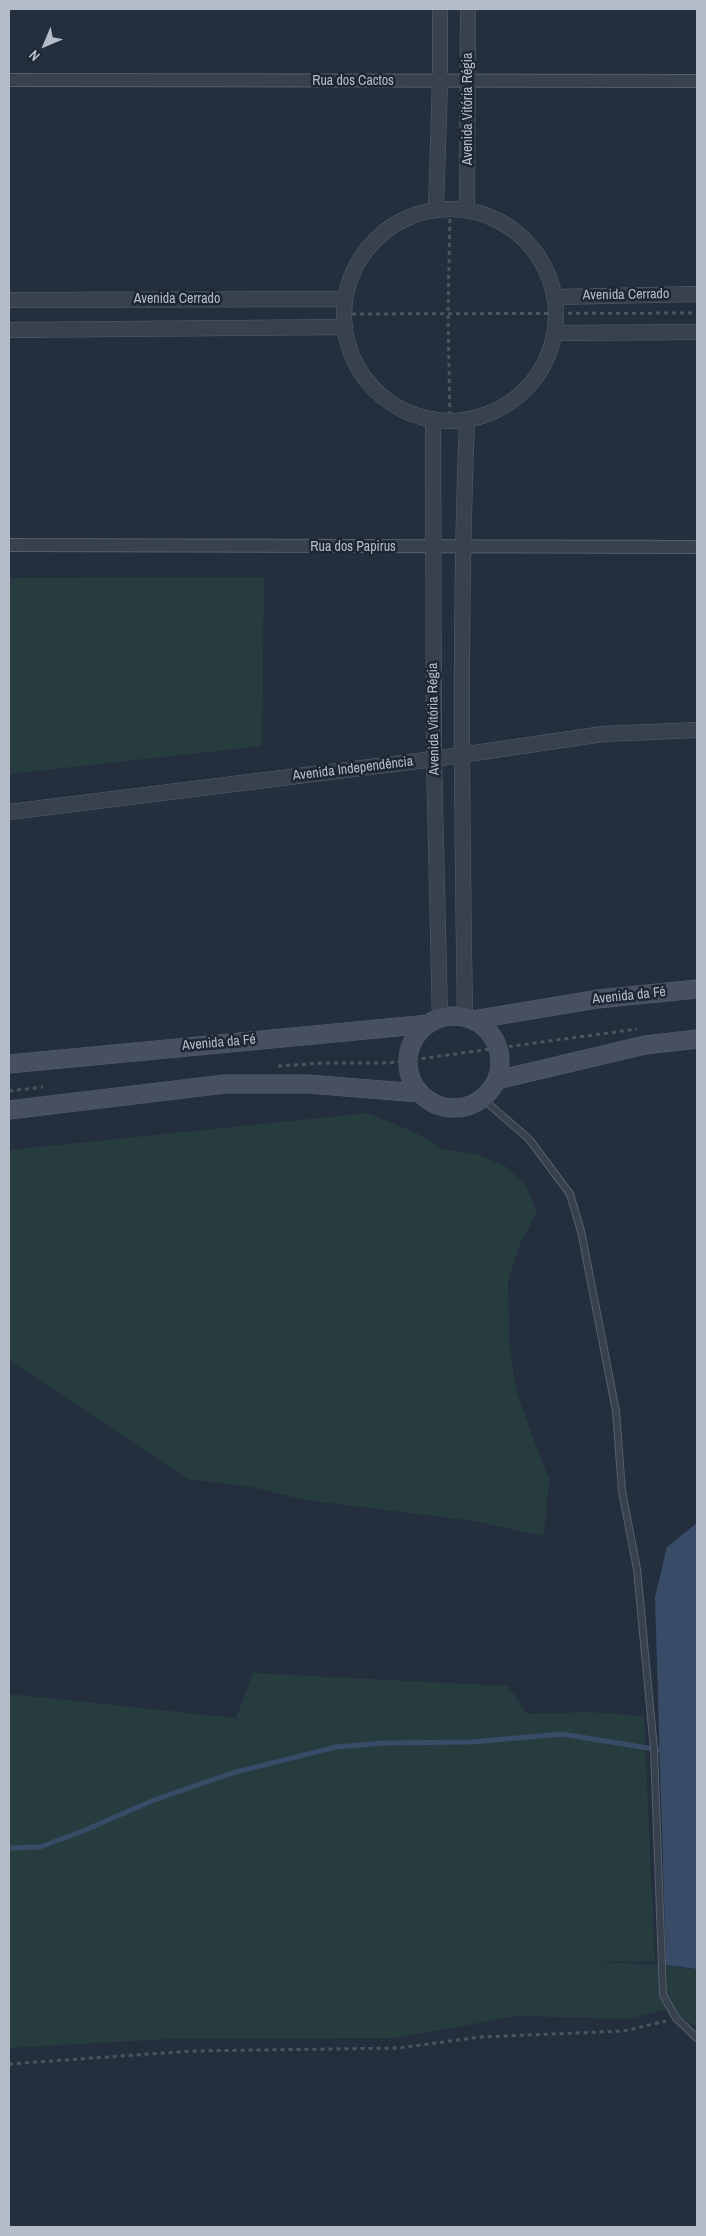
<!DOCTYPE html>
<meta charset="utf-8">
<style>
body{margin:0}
#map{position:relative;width:706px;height:2236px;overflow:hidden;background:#242f3e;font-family:"Archivo Narrow",sans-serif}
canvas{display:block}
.frame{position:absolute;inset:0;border:10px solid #b4bcc9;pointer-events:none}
.north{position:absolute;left:20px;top:20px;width:50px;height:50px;-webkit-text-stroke:4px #1d2633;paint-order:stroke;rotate:225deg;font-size:14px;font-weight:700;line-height:20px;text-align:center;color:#b4bcc9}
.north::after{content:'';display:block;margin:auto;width:18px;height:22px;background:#b4bcc9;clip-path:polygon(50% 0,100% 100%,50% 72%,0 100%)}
</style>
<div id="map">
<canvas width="706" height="2236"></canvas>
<div class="frame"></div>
<div class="north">N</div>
</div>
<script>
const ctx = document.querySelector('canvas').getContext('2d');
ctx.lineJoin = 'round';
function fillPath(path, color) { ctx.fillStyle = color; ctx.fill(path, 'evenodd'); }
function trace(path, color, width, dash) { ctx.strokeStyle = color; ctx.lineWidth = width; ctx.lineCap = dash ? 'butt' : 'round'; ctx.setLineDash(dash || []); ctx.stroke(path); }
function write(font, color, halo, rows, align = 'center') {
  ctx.font = font + ' "Archivo Narrow",sans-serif'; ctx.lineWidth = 5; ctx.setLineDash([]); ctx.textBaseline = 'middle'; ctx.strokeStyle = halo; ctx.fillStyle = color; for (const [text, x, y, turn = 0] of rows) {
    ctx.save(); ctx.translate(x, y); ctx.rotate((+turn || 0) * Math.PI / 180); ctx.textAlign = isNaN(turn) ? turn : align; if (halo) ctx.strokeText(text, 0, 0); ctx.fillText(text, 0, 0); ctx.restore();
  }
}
const green = new Path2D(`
 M 264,577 L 262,746 L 9,774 L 9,578 Z
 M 368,1113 L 418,1134 L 443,1149 L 477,1154 L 505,1166 L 526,1185 L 537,1213 L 521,1241 L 508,1281 L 509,1339 L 516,1391 L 549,1480 L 544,1536 L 473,1521 L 305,1500 L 251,1487 L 188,1479 L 9,1360 L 9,1150 Z
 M 253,1673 L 508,1686 L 527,1714 L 588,1712 L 644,1716 L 655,1961 L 596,1962 L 666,1965 L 666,1987 L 667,1966 L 697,1970 L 697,2027 L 666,2009 L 631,2019 L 517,2016 L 396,2038 L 170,2039 L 9,2048 L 9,1694 L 236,1718 Z`);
const water = new Path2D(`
 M 697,1523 L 697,1969 L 666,1965 L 655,1597 L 667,1547 Z`);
const stream = new Path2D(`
 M 9,1848 L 40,1847 L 83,1831 L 154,1800 L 232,1773 L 336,1747 L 384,1743 L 472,1742 L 562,1734 L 660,1750`);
const path = new Path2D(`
 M 352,314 L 697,313
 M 450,423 L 448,313 L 450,214
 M 278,1066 L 323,1063 L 389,1063 L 637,1029
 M 9,1091 L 43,1087
 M 9,2064 L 192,2051 L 399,2048 L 480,2037 L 624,2031 L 666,2021`);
const service = new Path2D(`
 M 483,1099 L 529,1139 L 570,1194 L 581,1231 L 616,1411 L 622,1491 L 637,1569 L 654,1749 L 663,1995 L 676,2018 L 697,2038`);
const minor = new Path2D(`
 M 9,80 L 697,81
 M 9,545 L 697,547`);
const tertiary = new Path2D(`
 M 436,209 L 440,81 L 440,9
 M344 315a106 106 0 1 1 212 0a106 106 0 1 1-212 0Z
 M 467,210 L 468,9
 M 556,297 L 697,294
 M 9,300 L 345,299
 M 9,330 L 345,327
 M 556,333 L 697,332
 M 433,420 L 434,759 L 440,1018
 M 9,812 L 434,759 L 603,734 L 697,730
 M 465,1018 C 462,818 459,619 467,420`);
const secondary = new Path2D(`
 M408 1062a46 46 0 1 1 92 0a46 46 0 1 1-92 0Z
 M 472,1020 L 598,999 L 697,989
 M 9,1064 L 429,1024
 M 497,1080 L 645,1045 L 697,1039
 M 9,1110 L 225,1084 L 308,1084 L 419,1093`);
const streetNames = [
 ["Rua dos Cactos",353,81],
 ["Avenida Vitória Régia",468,109,-90],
 ["Avenida Cerrado",626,295,-1],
 ["Avenida Cerrado",177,299],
 ["Rua dos Papirus",353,547],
 ["Avenida Vitória Régia",434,719,-91],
 ["Avenida Independência",353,769,-7],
 ["Avenida da Fé",629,996,-6],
 ["Avenida da Fé",219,1043,-5]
];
fillPath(green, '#263c3f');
fillPath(water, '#394c67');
trace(stream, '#394c67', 5);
trace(service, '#565f6c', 8);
trace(minor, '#565f6c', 14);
trace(tertiary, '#565f6c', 16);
trace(secondary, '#565f6c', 19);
trace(path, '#44595c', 3, [4, 4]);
trace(service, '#38414e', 6);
trace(minor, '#38414e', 12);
trace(tertiary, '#38414e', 15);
trace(secondary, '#465061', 18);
write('14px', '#b4bcc9', '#1d2633', streetNames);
</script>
